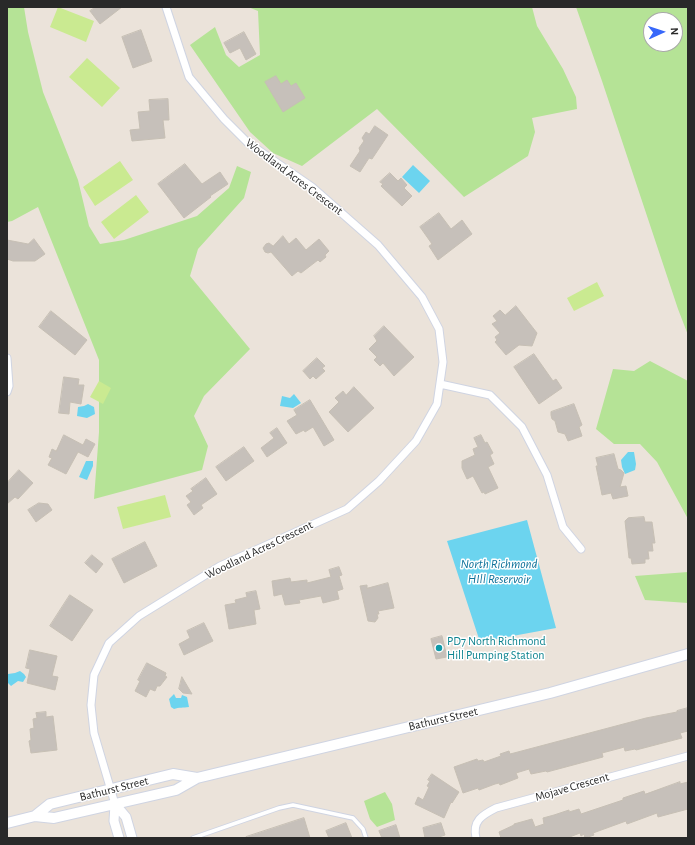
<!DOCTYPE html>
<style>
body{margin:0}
#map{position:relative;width:695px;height:845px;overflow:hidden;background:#ebe3da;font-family:"Alegreya Sans",sans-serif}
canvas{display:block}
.frame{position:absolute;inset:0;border:8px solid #292929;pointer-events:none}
.north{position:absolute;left:643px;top:12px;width:40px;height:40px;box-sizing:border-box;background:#fff;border:1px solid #a9a9a9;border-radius:50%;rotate:87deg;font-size:11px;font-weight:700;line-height:16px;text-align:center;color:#292929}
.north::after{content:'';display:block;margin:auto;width:14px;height:18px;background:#3868fa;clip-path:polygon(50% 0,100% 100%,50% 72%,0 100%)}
</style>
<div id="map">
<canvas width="695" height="845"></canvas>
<div class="frame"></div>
<div class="north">N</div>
</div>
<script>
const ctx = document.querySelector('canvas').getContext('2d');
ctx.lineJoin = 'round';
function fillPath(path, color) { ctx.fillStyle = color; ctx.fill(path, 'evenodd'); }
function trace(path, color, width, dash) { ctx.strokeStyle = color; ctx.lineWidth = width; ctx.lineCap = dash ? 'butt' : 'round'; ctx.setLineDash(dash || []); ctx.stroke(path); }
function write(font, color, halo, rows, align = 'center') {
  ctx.font = font + ' "Alegreya Sans",sans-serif'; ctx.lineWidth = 3; ctx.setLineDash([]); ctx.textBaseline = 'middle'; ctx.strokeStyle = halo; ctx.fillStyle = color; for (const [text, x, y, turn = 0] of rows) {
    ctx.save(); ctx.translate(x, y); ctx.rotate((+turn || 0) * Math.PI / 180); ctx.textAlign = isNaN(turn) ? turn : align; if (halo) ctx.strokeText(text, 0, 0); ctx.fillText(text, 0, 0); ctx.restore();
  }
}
const green = new Path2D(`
 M 7,7 L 24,7 L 28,32 L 43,92 L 78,180 L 89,226 L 100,244 L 124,240 L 197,216 L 229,188 L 237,166 L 251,172 L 244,198 L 198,249 L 190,276 L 250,349 L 204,396 L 194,416 L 208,446 L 202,470 L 94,499 L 99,432 L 99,360 L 38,207 L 12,221 L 7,222 Z
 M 248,7 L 532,7 L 537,26 L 563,69 L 576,97 L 577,109 L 532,118 L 535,132 L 528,156 L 464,197 L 377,109 L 302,166 L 273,153 L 250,132 L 190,45 L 215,27 L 226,55 L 239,67 L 260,55 L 258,11 Z
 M 576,7 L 688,7 L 688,335 L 678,309 L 602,81 ZM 651,20 L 675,20 L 675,44 L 651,44 Z
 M 650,361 L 688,381 L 688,519 L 657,462 L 640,444 L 614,444 L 596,429 L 613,369 L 634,371 Z
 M 688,572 L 688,603 L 645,600 L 635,576 Z
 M 385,792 L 392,804 L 395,820 L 377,827 L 370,819 L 364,801 Z`);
const pitch = new Path2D(`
 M 58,7 L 94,21 L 86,42 L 50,27 Z
 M 87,58 L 120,88 L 102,107 L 69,77 Z
 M 120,161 L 133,180 L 95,206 L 83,187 Z
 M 136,195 L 149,212 L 114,239 L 101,222 Z
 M 597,282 L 604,296 L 574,311 L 567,298 Z
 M 99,381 L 111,388 L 103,404 L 90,397 Z
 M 165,495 L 171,517 L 123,529 L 117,507 Z`);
const water = new Path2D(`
 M 413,165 L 430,181 L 419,193 L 402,177 Z
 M 294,394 L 301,403 L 293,408 L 280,406 L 282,396 L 290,398 Z
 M 88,404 L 94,407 L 95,414 L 87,418 L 77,416 L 78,407 L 84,406 Z
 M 628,452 L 634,452 L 636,464 L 635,470 L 625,474 L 622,467 L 621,460 Z
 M 86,461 L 93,461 L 93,466 L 87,480 L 79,477 Z
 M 527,520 L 556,628 L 480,642 L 447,541 Z
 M 20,671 L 24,674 L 26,677 L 23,682 L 18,681 L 11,686 L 7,682 L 8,674 L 15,673 Z
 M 174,694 L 176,698 L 181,698 L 182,695 L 187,697 L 189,707 C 183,708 179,707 174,709 L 171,707 L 169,699 Z`);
const building = new Path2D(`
 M 96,7 L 122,7 L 100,24 L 90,11 Z
 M 141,30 L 152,61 L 133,68 L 122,37 Z
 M 244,32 L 256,54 L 246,60 L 240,48 L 230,53 L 224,43 Z
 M 276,76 L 281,84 L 287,80 L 291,86 L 296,83 L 305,98 L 283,112 L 265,82 Z
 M 168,99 L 169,120 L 163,120 L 165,138 L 132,141 L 130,130 L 140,129 L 138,112 L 150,111 L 149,100 Z
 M 375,126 L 388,135 L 372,159 L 369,158 L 360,172 L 350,166 L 360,151 L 359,148 L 364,141 L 362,138 L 366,132 L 369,134 Z
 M 185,164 L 202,184 L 220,172 L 228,184 L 210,196 L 211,197 L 184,218 L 158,184 Z
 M 390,173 L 398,181 L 401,178 L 407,185 L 404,188 L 412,196 L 402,206 L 381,186 L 383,184 L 380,182 Z
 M 439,213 L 451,229 L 462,220 L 472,234 L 438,260 L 429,246 L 432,244 L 420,227 Z
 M 283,236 L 289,244 L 296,238 L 306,250 L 319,239 L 329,251 L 325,255 L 326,257 L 320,262 L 318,260 L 301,273 L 298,271 L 292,276 L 271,252 L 268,253 L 265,252 L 263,248 L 266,244 L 269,243 L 273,246 Z
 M 34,239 L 45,254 L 35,261 L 13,261 L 7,259 L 7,240 L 28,244 Z
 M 516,306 L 537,333 L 532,346 L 519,345 L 506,355 L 495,342 L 497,340 L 495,337 L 500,333 L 492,324 L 497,321 L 493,316 L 500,310 L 505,315 Z
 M 51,311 L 87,340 L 75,355 L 39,327 Z
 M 384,326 L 414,357 L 394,376 L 383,363 L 380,366 L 374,360 L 377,357 L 369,349 L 377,341 L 374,336 Z
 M 534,354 L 553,381 L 556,379 L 562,388 L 539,404 L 514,367 Z
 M 317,358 L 325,366 L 322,368 L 325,371 L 316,379 L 313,376 L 310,379 L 303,371 Z
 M 64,377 L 79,379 L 78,385 L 84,385 L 81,404 L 70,402 L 69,414 L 59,413 Z
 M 354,387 L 374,408 L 348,432 L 329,412 L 339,402 L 335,398 L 343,391 L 346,395 Z
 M 310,400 L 334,440 L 324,446 L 313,427 L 305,432 L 304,430 L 296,434 L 287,421 L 297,415 L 294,410 Z
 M 574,404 L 582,425 L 579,427 L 582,436 L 568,441 L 565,434 L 558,432 L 555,421 L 552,419 L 551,415 L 551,412 Z
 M 277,428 L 287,443 L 267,457 L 261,448 L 274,438 L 270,433 Z
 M 64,435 L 83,445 L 86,439 L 95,444 L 88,457 L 78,452 L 66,474 L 48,465 L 52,458 L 49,457 L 52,449 L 56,451 Z
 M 481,435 L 485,443 L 487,442 L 493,453 L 490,455 L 494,464 L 488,467 L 498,488 L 485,494 L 484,492 L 482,493 L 473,476 L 467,479 L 462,468 L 462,461 L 475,455 L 473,449 L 478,447 L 474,438 Z
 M 244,447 L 254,461 L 226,481 L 216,467 Z
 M 614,454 L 618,469 L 621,470 L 624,473 L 620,487 L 626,486 L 628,496 L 613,499 L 611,493 L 602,495 L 596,466 L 598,466 L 596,458 Z
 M 19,470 L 33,483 L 18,499 L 15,497 L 7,504 L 7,483 Z
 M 206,478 L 217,494 L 201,505 L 203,508 L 194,515 L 187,505 L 191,502 L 186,496 L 193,491 L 191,489 Z
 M 39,503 L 48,504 L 52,510 L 36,522 L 28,510 Z
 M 644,517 L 645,522 L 652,522 L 655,543 L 652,543 L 653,551 L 648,551 L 649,559 L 645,559 L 645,563 L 632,564 L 631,558 L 629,558 L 625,521 L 628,518 Z
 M 145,542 L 157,566 L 124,583 L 112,559 Z
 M 92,555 L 103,564 L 96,573 L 85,563 Z
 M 339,567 L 342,575 L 339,576 L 343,589 L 337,591 L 339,599 L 323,603 L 321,596 L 299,600 L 300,603 L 285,605 L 282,594 L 274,596 L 272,581 L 290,578 L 291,582 L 307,580 L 307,583 L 331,577 L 329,570 Z
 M 388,583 L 394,608 L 378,611 L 379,614 L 377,614 L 378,618 L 375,622 L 368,621 L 360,586 L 367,585 L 367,588 Z
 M 256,591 L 260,609 L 254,610 L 256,624 L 229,629 L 225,605 L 236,603 L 235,600 L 247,597 L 246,593 Z
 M 70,595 L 93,610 L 72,641 L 50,626 Z
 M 204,623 L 213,641 L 184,655 L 179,644 L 190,638 L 187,631 Z
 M 442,636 L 447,657 L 436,659 L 431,639 Z
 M 30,650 L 57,656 L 52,676 L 58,677 L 55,690 L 27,683 L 30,669 L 26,668 Z
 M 147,663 L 166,673 L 165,676 L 167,677 L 160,686 L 157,686 L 155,691 L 150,689 L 146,697 L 135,691 L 140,681 L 138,680 Z
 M 182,677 L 192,694 L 183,693 L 179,689 Z
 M 688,708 L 688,731 L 680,733 L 682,738 L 636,750 L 635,749 L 625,751 L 624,747 L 621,748 L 602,753 L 603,757 L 547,772 L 546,771 L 531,774 L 529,769 L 516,773 L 518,778 L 500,785 L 499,783 L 495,784 L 479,790 L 478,788 L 463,793 L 454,767 L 477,759 L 478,761 L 483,760 L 484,762 L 501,756 L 500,754 L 509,751 L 510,754 L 514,753 L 646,718 L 677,712 L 677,711 Z
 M 46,712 L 46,717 L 53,716 L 57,750 L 31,753 L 29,741 L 31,740 L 30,729 L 34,728 L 33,719 L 37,718 L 36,713 Z
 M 432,774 L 459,792 L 452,803 L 451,802 L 444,818 L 415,804 L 418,797 L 423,800 L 429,787 L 427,786 L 430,781 L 428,780 Z
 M 680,782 L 680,784 L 688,782 L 688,809 L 658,817 L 657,813 L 627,824 L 626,821 L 593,833 L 594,835 L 585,838 L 584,834 L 581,836 L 580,833 L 567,838 L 501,838 L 499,832 L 514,825 L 514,824 L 532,819 L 535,827 L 544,824 L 543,818 L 554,815 L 569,810 L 569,812 L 579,809 L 581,814 L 623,800 L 623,798 L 644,791 L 645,794 Z
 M 304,818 L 310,838 L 246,838 L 246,837 Z
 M 346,823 L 352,838 L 329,838 L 326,831 Z
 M 441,823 L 445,835 L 436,838 L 425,838 L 423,828 Z
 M 396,825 L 400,838 L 382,838 L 379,831 Z`);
const service = new Path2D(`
 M 193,838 L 279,808 L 293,805 L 353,818 L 363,829 L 366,838`);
const minor = new Path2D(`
 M 7,358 L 9,386 L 7,392
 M 440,384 L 490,395 L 522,427 L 547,475 L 563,527 L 581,549
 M 115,804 L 94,733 L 91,705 L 94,675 L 109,643 L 139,616 L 220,566 L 347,509 L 379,481 L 416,441 L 437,404 L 443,362 L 439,329 L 422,297 L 378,245 L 312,187 L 248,143 L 224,119 L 189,77 L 166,7
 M 476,838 C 472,821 482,815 496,808 L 688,756`);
const tertiary = new Path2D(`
 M 115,804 L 126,817 L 132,838
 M 115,804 L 114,821 L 119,838`);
const secondary = new Path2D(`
 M 35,816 L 50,804 L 173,774 L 197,778
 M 7,823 L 35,816 L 54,818 L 176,790 L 197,778 L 550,693 L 688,654`);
const markers = [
 [439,648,4,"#0f9aa8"]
];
const streetNames = [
 ["Woodland Acres Crescent",294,177,37],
 ["Woodland Acres Crescent",259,550,-26],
 ["Bathurst Street",443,719,-13],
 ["Mojave Crescent",572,787,-16],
 ["Bathurst Street",114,789,-14]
];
const cultureNames = [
 ["PD7 North Richmond",447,641],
 ["Hill Pumping Station",447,655]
];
const waterNames = [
 ["North Richmond",499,564],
 ["HIll Reservoir",499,579]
];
fillPath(green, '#b5e396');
fillPath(pitch, '#caea91');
fillPath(water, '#6cd4ef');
fillPath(building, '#c6c0ba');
trace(building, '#c6bfb4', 1);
trace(service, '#cfd4e2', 5.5);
trace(minor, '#cfd4e2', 9);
trace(tertiary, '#cfd4e2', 11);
trace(secondary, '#cfd4e2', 12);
trace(service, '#fff', 3.5);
trace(minor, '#fff', 7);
trace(tertiary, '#fff', 9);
trace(secondary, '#fff', 10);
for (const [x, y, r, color] of markers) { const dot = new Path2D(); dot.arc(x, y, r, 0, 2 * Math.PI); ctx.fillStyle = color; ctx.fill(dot); trace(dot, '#fff', 1.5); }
write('12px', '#292929', '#fff', streetNames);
write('12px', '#0d838f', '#fff', cultureNames, 'left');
write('italic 13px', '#0d7199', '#fff', waterNames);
</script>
